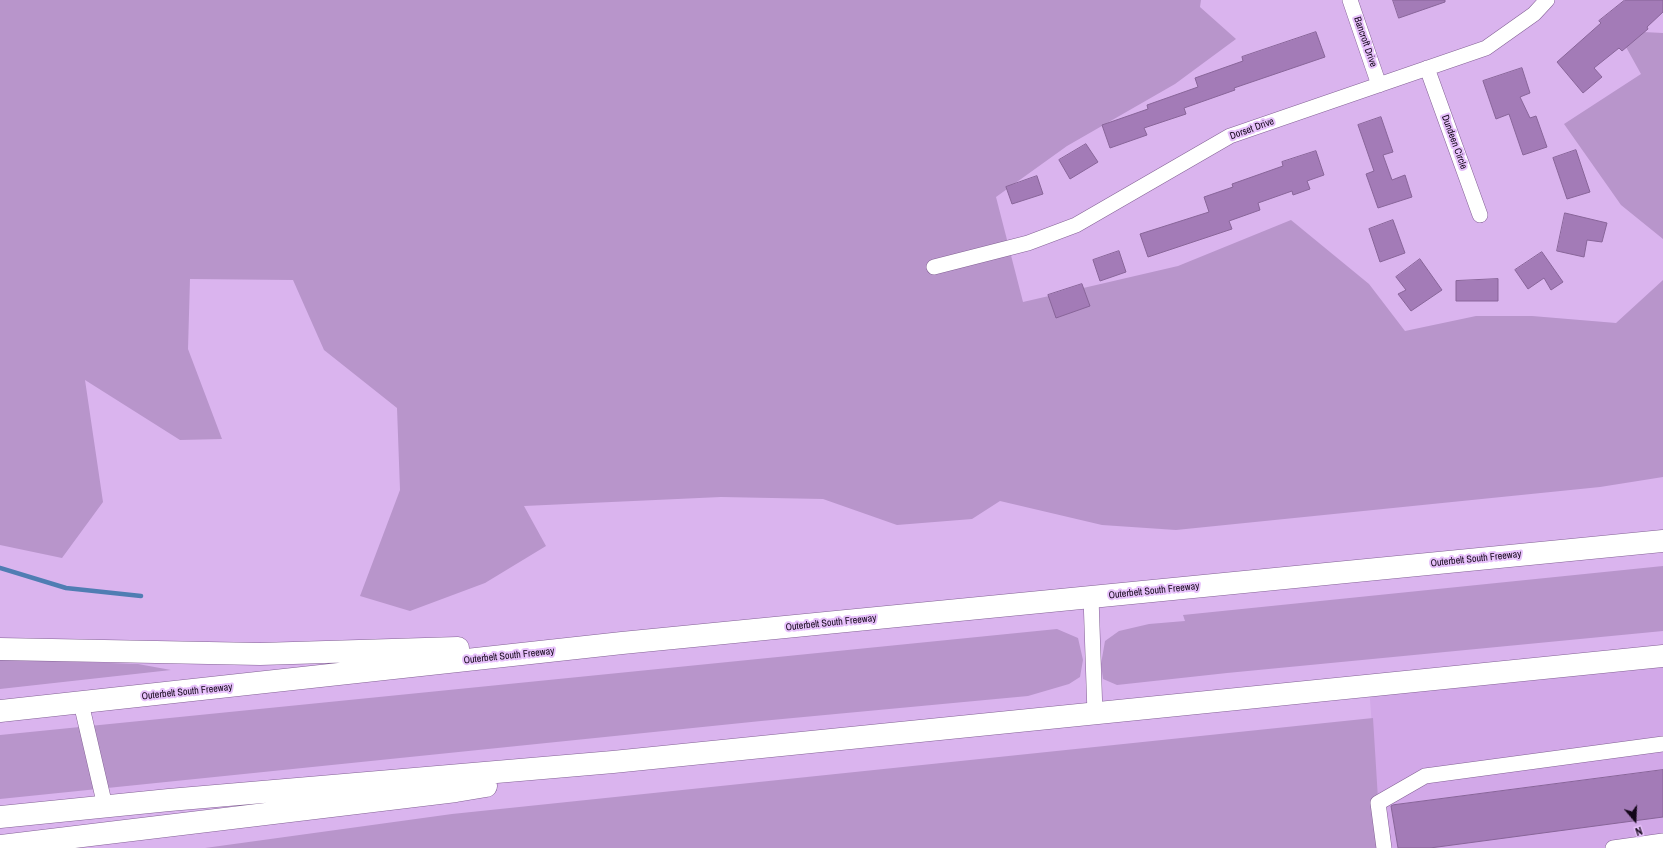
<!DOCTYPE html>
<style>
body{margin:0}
#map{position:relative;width:1663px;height:848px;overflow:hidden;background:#dab4ee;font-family:"Archivo Narrow",sans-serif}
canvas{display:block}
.north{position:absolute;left:1615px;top:800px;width:40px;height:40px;-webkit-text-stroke:3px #e7c1fb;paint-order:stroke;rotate:161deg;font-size:11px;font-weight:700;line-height:16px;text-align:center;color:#130619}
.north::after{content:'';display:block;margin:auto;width:14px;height:18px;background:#130619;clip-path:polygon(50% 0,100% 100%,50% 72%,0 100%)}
</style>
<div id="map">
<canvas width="1663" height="848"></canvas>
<div class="north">N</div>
</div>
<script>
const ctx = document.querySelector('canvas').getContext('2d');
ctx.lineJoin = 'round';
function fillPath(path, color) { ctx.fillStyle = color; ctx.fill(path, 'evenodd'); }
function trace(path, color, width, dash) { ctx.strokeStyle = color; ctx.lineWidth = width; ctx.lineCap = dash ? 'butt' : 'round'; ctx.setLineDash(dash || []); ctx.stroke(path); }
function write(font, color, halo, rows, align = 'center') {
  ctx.font = font + ' "Archivo Narrow",sans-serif'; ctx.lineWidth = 4; ctx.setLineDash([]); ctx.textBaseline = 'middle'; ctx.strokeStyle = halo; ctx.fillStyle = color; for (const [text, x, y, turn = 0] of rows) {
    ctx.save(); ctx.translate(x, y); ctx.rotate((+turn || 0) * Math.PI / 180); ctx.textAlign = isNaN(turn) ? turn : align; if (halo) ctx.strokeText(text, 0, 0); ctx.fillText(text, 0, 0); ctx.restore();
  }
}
const built = new Path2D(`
 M 1663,656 L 1663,848 L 1381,848 L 1369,686 Z`);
const green = new Path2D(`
 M 0,0 L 1201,0 L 1200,7 L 1236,39 L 1175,84 L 1067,146 L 996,197 L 1023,302 L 1178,266 L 1291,220 L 1369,284 L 1405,331 L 1476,316 L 1532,316 L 1616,323 L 1663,280 L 1663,477 L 1600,487 L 1176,530 L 1102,525 L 1000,501 L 972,519 L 897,525 L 823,499 L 721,497 L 524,506 L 546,546 L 485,583 L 410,611 L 360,596 L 400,490 L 397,408 L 324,350 L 293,280 L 190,279 L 188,349 L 222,439 L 180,440 L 85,380 L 103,502 L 62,558 L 0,545 Z
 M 1643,32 L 1663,33 L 1663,239 L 1621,205 L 1564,124 L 1641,74 L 1626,47 Z
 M 1663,566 L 1663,631 L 1227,673 L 1117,685 L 1103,679 L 1101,664 L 1105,641 L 1119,631 L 1149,624 L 1185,621 L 1183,615 Z
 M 1057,629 L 1078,638 L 1083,660 L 1080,677 L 1069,684 L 1028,696 L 761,721 L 0,799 L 0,735 Z
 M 0,659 L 138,664 L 171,670 L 0,689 Z
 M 1373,718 L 1381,848 L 205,848 L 452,814 Z`);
const stream = new Path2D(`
 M 0,568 L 66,588 L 141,596`);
const building = new Path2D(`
 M 1393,0 L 1445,0 L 1445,2 L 1399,18 Z
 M 1625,0 L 1663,0 L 1663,12 L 1647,27 L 1648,29 L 1622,51 L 1619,48 L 1594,68 L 1602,77 L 1583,93 L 1557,62 L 1601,23 L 1599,21 Z
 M 1316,32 L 1325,57 L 1234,88 L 1235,90 L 1184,108 L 1186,114 L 1144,128 L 1147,135 L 1110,148 L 1102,125 L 1148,109 L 1147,105 L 1198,87 L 1195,78 L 1243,61 L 1242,57 Z
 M 1522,68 L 1530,93 L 1520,97 L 1530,118 L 1536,116 L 1547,147 L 1523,155 L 1509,114 L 1496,119 L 1483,81 Z
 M 1381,117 L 1393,152 L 1383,155 L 1392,180 L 1405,175 L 1412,197 L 1378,208 L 1366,174 L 1374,171 L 1358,125 Z
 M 1086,144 L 1098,162 L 1070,179 L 1059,160 Z
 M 1576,150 L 1590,192 L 1567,199 L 1553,158 Z
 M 1316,151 L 1324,175 L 1307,181 L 1310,189 L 1293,195 L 1292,191 L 1258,203 L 1260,210 L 1229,221 L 1232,229 L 1148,257 L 1140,234 L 1209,212 L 1204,197 L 1233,187 L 1232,184 L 1283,166 L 1282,162 Z
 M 1037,176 L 1043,194 L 1012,204 L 1006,187 Z
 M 1565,213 L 1607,223 L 1602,242 L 1587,240 L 1584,257 L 1557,251 Z
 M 1393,220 L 1405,253 L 1380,262 L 1369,229 Z
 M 1119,251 L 1126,272 L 1100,281 L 1093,260 Z
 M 1542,252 L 1563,282 L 1551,290 L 1544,278 L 1528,289 L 1515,270 Z
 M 1420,259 L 1442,290 L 1411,311 L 1398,294 L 1406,290 L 1396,277 Z
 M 1498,279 L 1498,301 L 1456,301 L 1456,281 Z
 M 1082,284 L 1090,306 L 1056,318 L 1048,295 Z
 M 1663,770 L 1663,817 L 1430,848 L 1398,848 L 1391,806 L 1393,805 Z`);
const minor = new Path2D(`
 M 1350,0 L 1379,85
 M 1427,68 L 1480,215
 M 934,267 L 1028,243 L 1076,225 L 1230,136 L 1486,48 L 1534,14 L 1547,0
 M 1091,597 L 1095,714
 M 81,703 L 105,806
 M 1384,848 L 1378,803 L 1425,776 L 1663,744
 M 1613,848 L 1663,841`);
const highway = new Path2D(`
 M 0,649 L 260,654 L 458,648
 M 0,711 L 622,643 L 1663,541
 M 0,817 L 169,800 L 613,762 L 1663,656
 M 0,846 L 456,791 L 486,786`);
const streetNames = [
 ["Bancroft Drive",1365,42,71],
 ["Dorset Drive",1252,129,-20],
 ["Dundeen Circle",1454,142,70],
 ["Outerbelt South Freeway",1476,559,-6],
 ["Outerbelt South Freeway",1154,591,-6],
 ["Outerbelt South Freeway",831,623,-6],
 ["Outerbelt South Freeway",509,656,-6],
 ["Outerbelt South Freeway",187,692,-6]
];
fillPath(built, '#d2a8e8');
fillPath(green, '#b895cb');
trace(stream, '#507db3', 4.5);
fillPath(building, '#a37bb7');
trace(building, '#886599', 1);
trace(minor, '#836195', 16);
trace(highway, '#836195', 23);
trace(minor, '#fff', 15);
trace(highway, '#fff', 22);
write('10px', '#130619', '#e7c1fb', streetNames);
</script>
